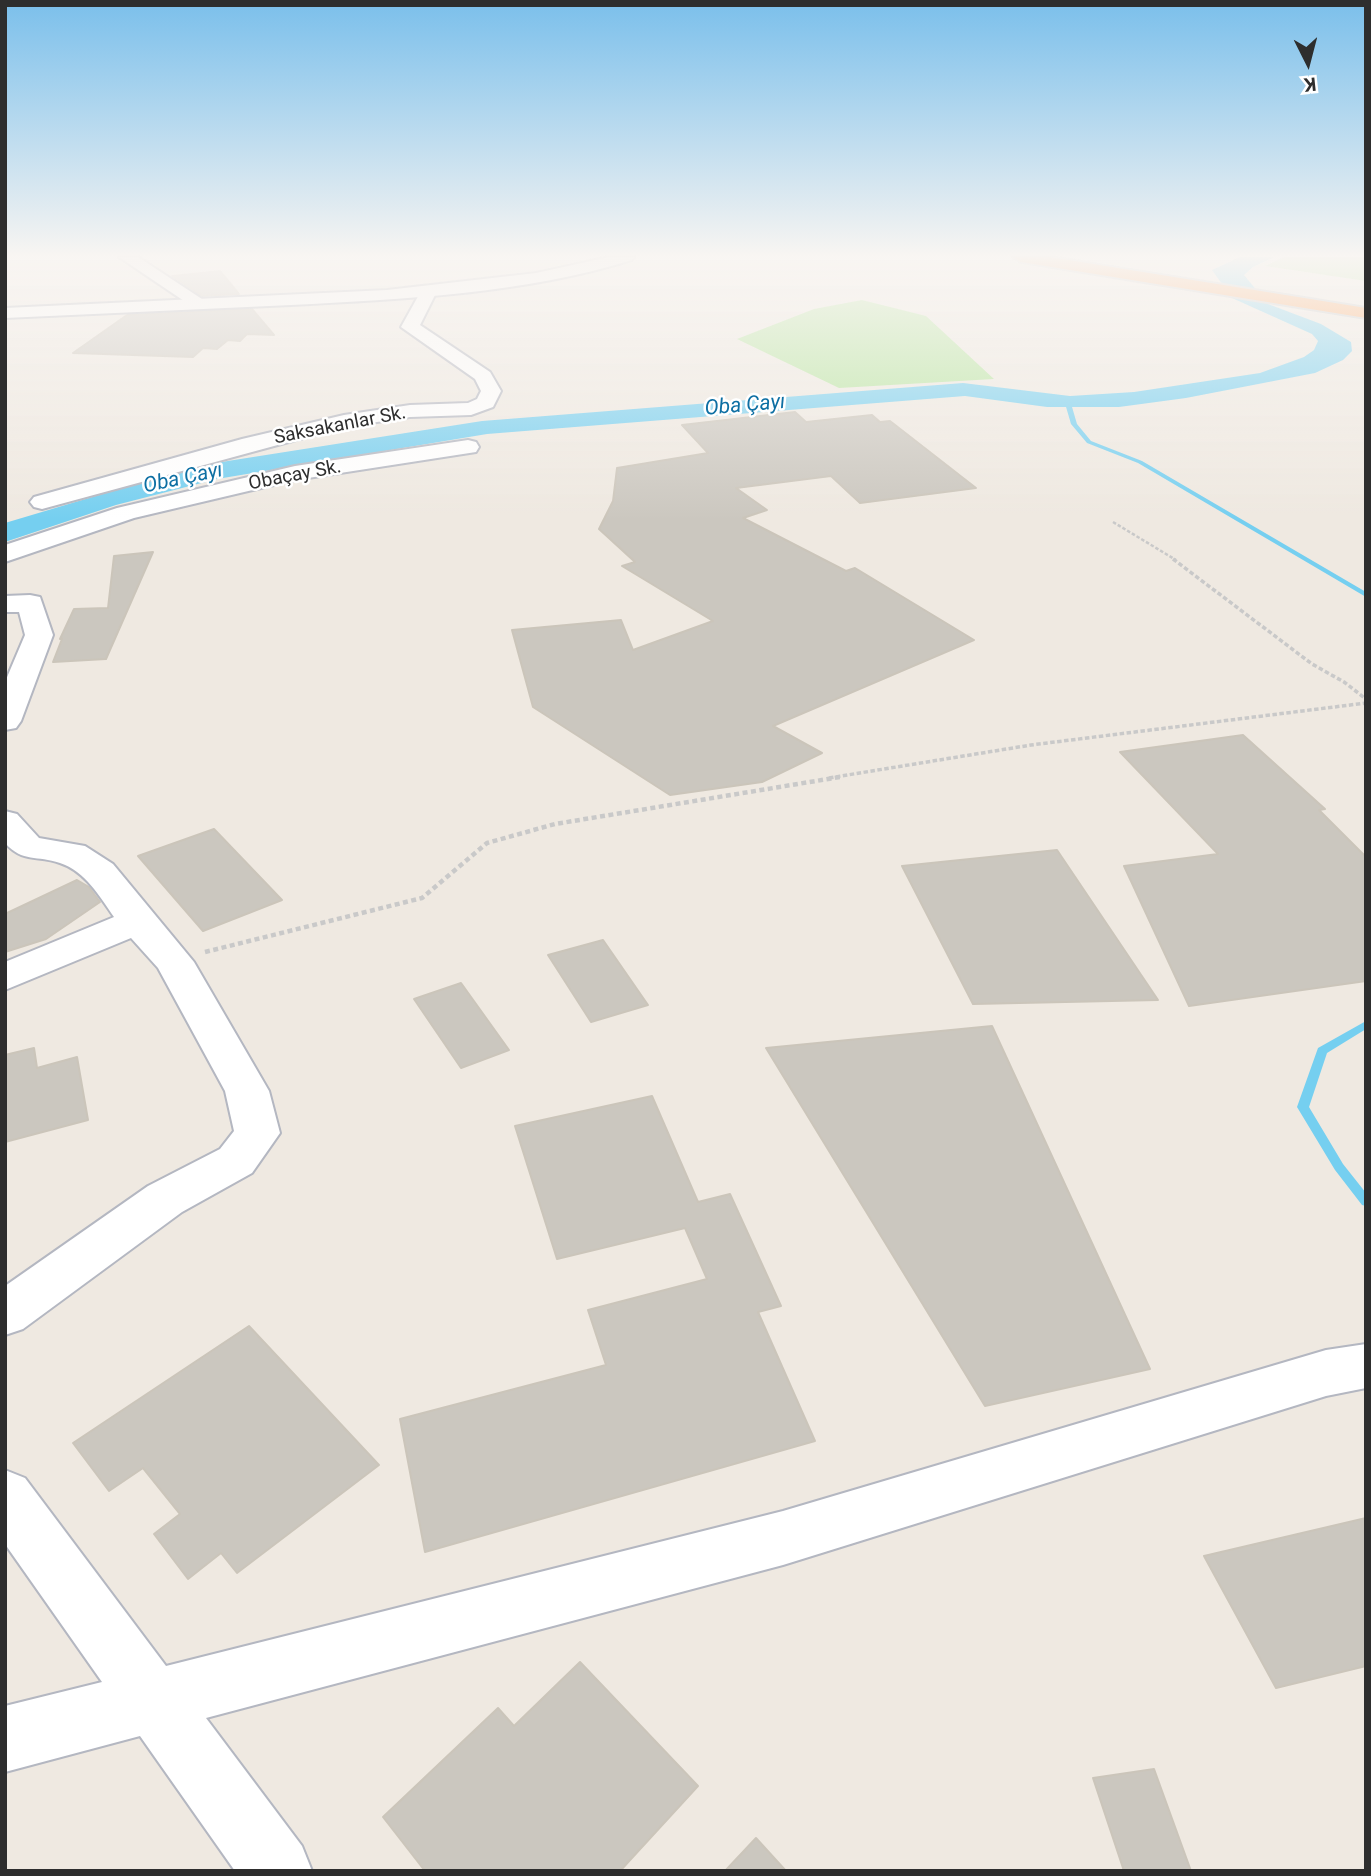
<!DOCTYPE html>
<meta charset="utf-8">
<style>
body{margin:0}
#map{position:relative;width:1371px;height:1876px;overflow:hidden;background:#efe9e1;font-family:Roboto,sans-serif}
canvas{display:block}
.frame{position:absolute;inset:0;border:7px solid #2e2e2e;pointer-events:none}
.north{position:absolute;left:1273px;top:28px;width:70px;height:70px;-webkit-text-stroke:5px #fff;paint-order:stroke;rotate:174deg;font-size:19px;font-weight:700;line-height:28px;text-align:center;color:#2e2e2e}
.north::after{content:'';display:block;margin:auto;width:24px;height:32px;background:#2e2e2e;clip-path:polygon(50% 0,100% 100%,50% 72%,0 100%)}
</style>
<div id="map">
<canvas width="1371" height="1876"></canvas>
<div class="frame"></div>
<div class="north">K</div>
</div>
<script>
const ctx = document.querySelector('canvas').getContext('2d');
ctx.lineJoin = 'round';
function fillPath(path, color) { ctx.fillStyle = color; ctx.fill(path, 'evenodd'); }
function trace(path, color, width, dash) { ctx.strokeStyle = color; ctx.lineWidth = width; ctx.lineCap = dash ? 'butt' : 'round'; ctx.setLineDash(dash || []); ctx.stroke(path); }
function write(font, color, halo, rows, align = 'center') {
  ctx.font = font + ' Roboto,sans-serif'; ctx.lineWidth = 5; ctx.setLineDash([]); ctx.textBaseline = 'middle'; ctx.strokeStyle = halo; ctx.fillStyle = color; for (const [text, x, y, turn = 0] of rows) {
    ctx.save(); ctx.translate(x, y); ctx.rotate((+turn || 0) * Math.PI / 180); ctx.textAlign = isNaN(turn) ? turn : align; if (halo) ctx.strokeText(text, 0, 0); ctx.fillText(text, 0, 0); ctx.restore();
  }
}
const green = new Path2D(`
 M 1284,257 L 1366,257 L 1366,281 L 1265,266 Z
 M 862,300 L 926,316 L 994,379 L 839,388 L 737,339 L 814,309 Z`);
const water = new Path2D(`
 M 1240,257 L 1274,257 L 1253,267 L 1244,275 L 1268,304 L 1321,324 L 1351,342 L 1352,351 L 1343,360 L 1315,373 L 1186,398 L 1119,407 L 1047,407 L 965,396 L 487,434 L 217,479 L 116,505 L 5,542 L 5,523 L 196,466 L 482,421 L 963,383 L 1070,396 L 1134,392 L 1260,373 L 1304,357 L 1314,350 L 1318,341 L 1312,334 L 1232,298 L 1212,270 Z`);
const stream = new Path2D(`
 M 1067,398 L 1070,400 L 1077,424 L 1091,441 L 1142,461 L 1366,592 L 1366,597 L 1138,463 L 1087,443 L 1071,424 L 1064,400 Z
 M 1366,1021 L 1366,1029 L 1327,1053 L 1309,1107 L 1343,1164 L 1366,1193 L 1366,1206 L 1362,1205 L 1335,1170 L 1297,1107 L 1318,1048 Z`);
const building = new Path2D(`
 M 220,271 L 239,294 L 202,296 L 172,276 Z
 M 252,309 L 274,335 L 247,334 L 240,341 L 228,340 L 217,349 L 203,348 L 193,357 L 73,353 L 127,315 Z
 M 795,412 L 806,422 L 872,415 L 880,422 L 890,421 L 976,488 L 860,503 L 831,476 L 736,488 L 767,510 L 743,518 L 846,571 L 855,568 L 974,640 L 773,726 L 822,753 L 762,782 L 670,795 L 533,707 L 512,630 L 621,620 L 633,650 L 713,621 L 622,566 L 635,562 L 599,529 L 613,501 L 617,468 L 708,453 L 682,425 Z
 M 153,552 L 106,659 L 53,662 L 62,639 L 60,639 L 74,609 L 108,608 L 114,556 Z
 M 1243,735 L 1325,809 L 1319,810 L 1366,857 L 1366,981 L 1189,1006 L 1124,866 L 1218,854 L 1120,752 Z
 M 214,829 L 282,900 L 203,931 L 138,856 Z
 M 1057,850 L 1158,1000 L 973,1004 L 902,866 Z
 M 77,880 L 89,887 L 100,902 L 46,939 L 5,952 L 5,914 Z
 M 603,940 L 648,1005 L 591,1022 L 548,955 Z
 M 461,983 L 509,1050 L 461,1068 L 414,999 Z
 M 992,1026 L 1150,1369 L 985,1406 L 766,1048 Z
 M 34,1048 L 37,1068 L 77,1057 L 88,1120 L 5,1142 L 5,1055 Z
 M 652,1096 L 698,1202 L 730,1194 L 781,1306 L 758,1312 L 815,1441 L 425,1552 L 400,1419 L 606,1365 L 588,1310 L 707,1279 L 685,1228 L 557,1259 L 515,1126 Z
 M 249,1326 L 379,1465 L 237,1573 L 221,1553 L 188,1579 L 154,1534 L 180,1514 L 143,1468 L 109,1491 L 73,1443 Z
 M 1366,1518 L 1366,1666 L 1276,1688 L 1204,1556 Z
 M 580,1662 L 698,1786 L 620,1871 L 425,1871 L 383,1817 L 498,1708 L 514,1726 Z
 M 1154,1769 L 1191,1871 L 1124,1871 L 1093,1778 Z
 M 756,1838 L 786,1871 L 725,1871 Z`);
const pathFar2 = new Path2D(`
 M 1113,522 L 1176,560`);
const pathFar1 = new Path2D(`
 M 1173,559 L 1312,664 L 1344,682 L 1366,699
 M 829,778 L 1031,745 L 1366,703`);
const path = new Path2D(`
 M 205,952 L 422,898 L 487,843 L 555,824 L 840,777`);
const street = new Path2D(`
 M 119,257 L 138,257 L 208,303 L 199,308 L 193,307 Z
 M 429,286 L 437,291 L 420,325 L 490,372 L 501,391 L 493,407 L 471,415 L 410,417 L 344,427 L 42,509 L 34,507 L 30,502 L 34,497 L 242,439 L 344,415 L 410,405 L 468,403 L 477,399 L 481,391 L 475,379 L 401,327 L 421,291 Z
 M 468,440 L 476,442 L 479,447 L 476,452 L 295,480 L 134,518 L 5,562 L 5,545 L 117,508 L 295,466 Z
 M 30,595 L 40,597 L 53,635 L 21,721 L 16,728 L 5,730 L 5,682 L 25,635 L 19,612 L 5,612 L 5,596 Z
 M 5,811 L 17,814 L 39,838 L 85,846 L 113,864 L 194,962 L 269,1091 L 280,1133 L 252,1173 L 182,1212 L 23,1329 L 5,1335 L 5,1286 L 148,1186 L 220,1149 L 234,1131 L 225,1091 L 158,968 L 131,938 L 5,990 L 5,962 L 114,917 C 100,897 85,871 60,863 C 37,855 23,863 5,843 Z
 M 1366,1344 L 1366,1388 L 1326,1396 L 783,1565 L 206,1718 L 302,1846 L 312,1871 L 235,1871 L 140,1736 L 5,1772 L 5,1706 L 102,1682 L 5,1544 L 5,1470 L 25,1478 L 166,1666 L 783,1511 L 1326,1350 Z`);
const secondary = new Path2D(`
 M 609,257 L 634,257 L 632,260 C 523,294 404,299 291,305 C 196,309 101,314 5,318 L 5,308 L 387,290 L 536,273 Z`);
const highway = new Path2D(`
 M 1013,257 L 1050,257 L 1366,308 L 1366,318 L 1021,262 Z`);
const farStreetnames = [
 ["Saksakanlar Sk.",340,426,-11],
 ["Obaçay Sk.",295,476,-11]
];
const farWaternames = [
 ["Oba Çayı",745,406,-5],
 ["Oba Çayı",183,479,-12]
];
fillPath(green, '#b6e59e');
fillPath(water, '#75cff0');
fillPath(stream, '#75cff0');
fillPath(building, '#cbc7bf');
trace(building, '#cbc5ba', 2);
trace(street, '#b4b7c1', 4);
trace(secondary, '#b4b7c1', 4);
trace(highway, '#c9c9c9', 4);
trace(pathFar2, '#c9c9c9', 2.5, [3.5, 2]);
trace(pathFar1, '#c9c9c9', 3.5, [4.5, 2.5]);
trace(path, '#c9c9c9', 4.5, [5, 3.5]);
fillPath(street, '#fff');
fillPath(secondary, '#fff');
fillPath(highway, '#ffa35c');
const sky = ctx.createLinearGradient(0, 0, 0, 520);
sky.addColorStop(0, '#7abfeb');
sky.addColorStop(0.49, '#f8f5f2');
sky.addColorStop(1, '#f8f5f200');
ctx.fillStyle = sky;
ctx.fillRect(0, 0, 1371, 520);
write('19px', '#2e2e2e', '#fff', farStreetnames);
write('italic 21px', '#0d6fa3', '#fff', farWaternames);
</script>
